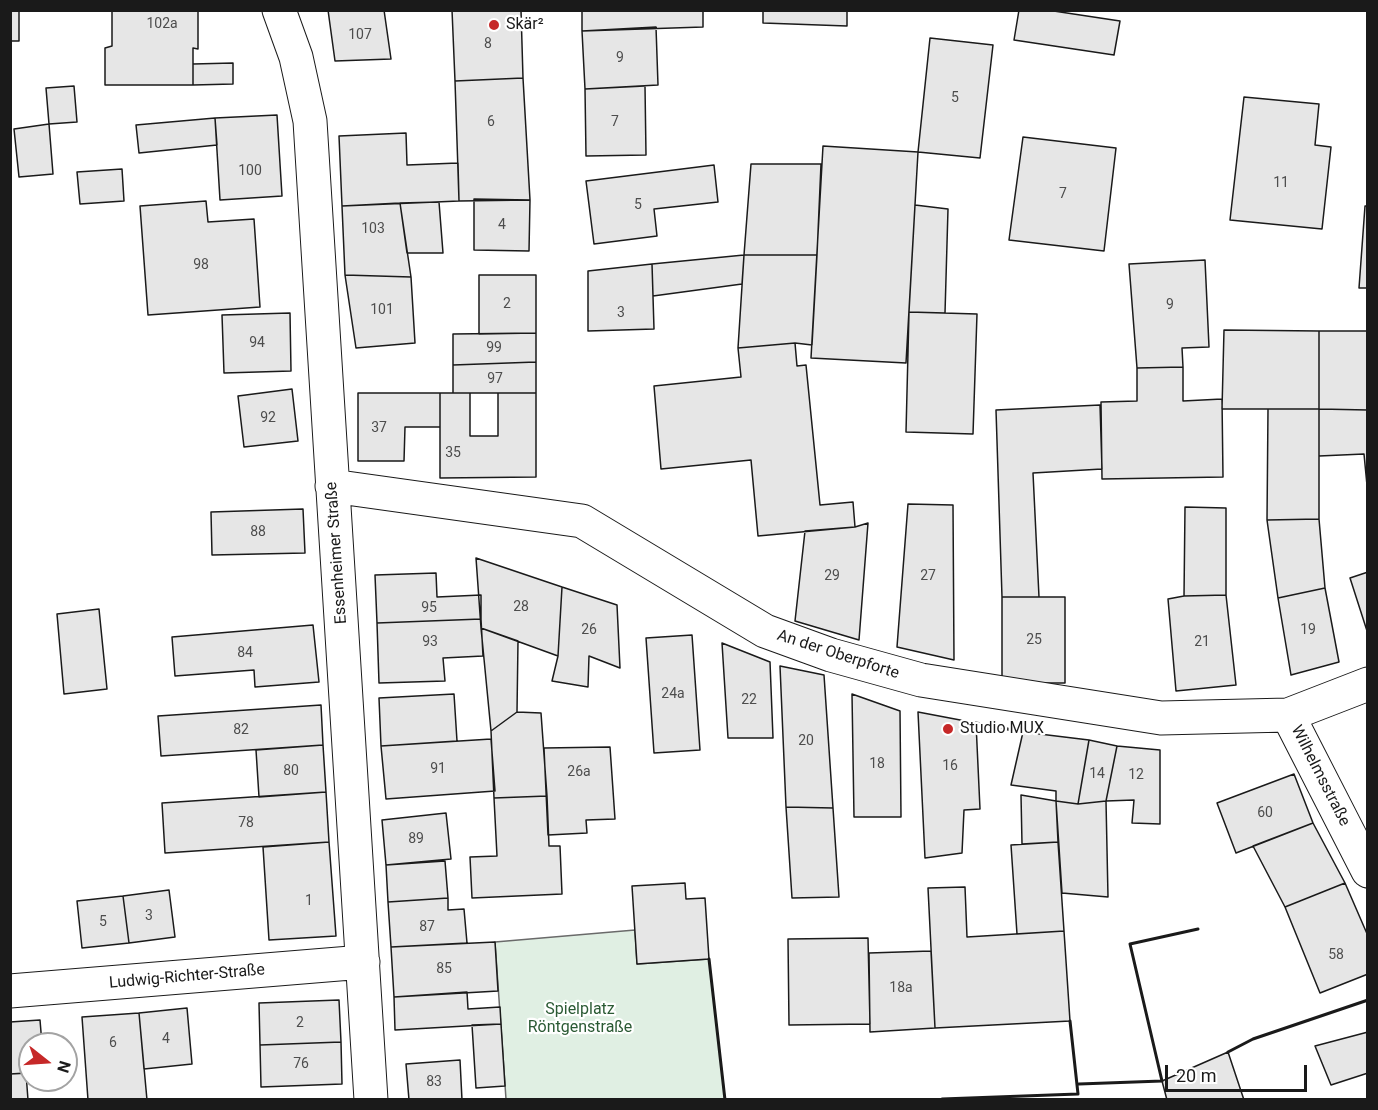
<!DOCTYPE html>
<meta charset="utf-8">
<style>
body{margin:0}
#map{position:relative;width:1378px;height:1110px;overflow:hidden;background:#fff;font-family:Roboto,sans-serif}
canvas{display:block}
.frame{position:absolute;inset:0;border:12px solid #1a1a1a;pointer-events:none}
.north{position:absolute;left:18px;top:1032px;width:60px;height:60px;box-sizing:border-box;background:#fff;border:2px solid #a3a3a3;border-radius:50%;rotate:107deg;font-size:16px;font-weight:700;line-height:24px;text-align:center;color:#1a1a1a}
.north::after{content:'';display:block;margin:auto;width:21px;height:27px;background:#c62828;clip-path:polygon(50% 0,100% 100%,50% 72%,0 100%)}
.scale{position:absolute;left:1165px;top:1065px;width:142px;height:27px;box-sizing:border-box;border:3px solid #1a1a1a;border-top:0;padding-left:8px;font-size:18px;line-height:21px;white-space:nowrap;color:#1a1a1a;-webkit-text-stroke:4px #fff;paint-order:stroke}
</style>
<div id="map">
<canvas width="1378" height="1110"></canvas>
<div class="frame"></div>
<div class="north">N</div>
<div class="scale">20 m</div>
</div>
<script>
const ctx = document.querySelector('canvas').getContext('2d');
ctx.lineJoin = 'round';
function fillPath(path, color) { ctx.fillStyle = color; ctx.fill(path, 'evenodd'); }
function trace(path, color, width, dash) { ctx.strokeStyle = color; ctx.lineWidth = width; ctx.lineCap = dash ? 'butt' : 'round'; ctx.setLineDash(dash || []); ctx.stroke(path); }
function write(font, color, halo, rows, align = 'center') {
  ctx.font = font + ' Roboto,sans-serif'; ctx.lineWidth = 4.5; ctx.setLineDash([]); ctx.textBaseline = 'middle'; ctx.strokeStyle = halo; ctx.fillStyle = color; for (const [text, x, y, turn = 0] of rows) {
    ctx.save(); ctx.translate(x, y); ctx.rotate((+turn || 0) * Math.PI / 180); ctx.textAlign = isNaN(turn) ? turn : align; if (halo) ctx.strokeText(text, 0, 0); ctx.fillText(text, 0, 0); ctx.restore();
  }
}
const green = new Path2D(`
 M 635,930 L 637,964 L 709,959 L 725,1099 L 506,1099 L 495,942 Z`);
const building = new Path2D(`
 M 10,10 L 19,10 L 19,41 L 10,41 Z
 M 198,10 L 198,49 L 193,48 L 193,85 L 105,85 L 105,48 L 112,46 L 112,11 L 105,10 Z
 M 328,10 L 384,10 L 391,59 L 335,61 Z
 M 452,10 L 521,10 L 523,78 L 455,81 Z
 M 582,10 L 703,10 L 703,27 L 582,31 Z
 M 763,10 L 847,10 L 847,26 L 763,23 Z
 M 1019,10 L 1047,10 L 1120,21 L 1114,55 L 1014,40 Z
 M 656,27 L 658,85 L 585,89 L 582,31 Z
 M 930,38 L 993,45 L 980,158 L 918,152 Z
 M 233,63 L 233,84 L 193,85 L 193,64 Z
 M 523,78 L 530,200 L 459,201 L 455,81 Z
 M 74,86 L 77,122 L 49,124 L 46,88 Z
 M 645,86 L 646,155 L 586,156 L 585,89 Z
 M 1244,97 L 1319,104 L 1315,145 L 1331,147 L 1322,229 L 1230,220 Z
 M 277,115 L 282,196 L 220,200 L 215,118 Z
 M 215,118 L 217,145 L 139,153 L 136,125 Z
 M 49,124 L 53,174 L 19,177 L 14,129 Z
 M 406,133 L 407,165 L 458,163 L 459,201 L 342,206 L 339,136 Z
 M 1023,137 L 1116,148 L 1104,251 L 1009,240 Z
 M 823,146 L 918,152 L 906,363 L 811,358 Z
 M 751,164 L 821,164 L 817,255 L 744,255 Z
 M 714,165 L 718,202 L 654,209 L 657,236 L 594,244 L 586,181 Z
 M 122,169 L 124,201 L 80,204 L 77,172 Z
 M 474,199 L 530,200 L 529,251 L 474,250 Z
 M 206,201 L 208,222 L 254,219 L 260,307 L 148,315 L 140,206 Z
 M 439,202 L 443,253 L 407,253 L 400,203 Z
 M 400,203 L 411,277 L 345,275 L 342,206 Z
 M 915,205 L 948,209 L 945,313 L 909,312 Z
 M 1365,206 L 1368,206 L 1368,288 L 1359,288 Z
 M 744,255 L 817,255 L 812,345 L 795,343 L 738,348 Z
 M 744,255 L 742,284 L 653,296 L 652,264 Z
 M 1205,260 L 1209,347 L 1182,348 L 1183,367 L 1137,368 L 1129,264 Z
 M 652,264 L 654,329 L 588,331 L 588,271 Z
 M 345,275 L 411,277 L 415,343 L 356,348 Z
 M 479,275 L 536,275 L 536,333 L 479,334 Z
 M 909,312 L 977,314 L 973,434 L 906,432 Z
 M 290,313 L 291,371 L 224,373 L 222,315 Z
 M 1224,330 L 1319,331 L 1319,409 L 1222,409 Z
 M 1319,331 L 1368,331 L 1368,410 L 1319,409 Z
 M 536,333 L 536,362 L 453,365 L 453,334 Z
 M 795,343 L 797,366 L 806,365 L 820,505 L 853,502 L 855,527 L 758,536 L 751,460 L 661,469 L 654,386 L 741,377 L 738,348 Z
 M 536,362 L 536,393 L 453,393 L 453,365 Z
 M 1183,367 L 1183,401 L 1222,399 L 1223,477 L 1102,479 L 1101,402 L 1137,401 L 1137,368 Z
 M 292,389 L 298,441 L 244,447 L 238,396 Z
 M 358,393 L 440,393 L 440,427 L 405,427 L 404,461 L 358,461 Z
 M 440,393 L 470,393 L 470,436 L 498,436 L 498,393 L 536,393 L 536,477 L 440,478 Z
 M 1100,405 L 1102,469 L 1033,473 L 1039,597 L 1002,597 L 996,410 Z
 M 1268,409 L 1319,409 L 1319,519 L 1267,520 Z
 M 1319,409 L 1368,410 L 1368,496 L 1364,454 L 1319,456 Z
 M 908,504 L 953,505 L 954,660 L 897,647 Z
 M 1185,507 L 1226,508 L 1226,595 L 1184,596 Z
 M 303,509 L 305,553 L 212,555 L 211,512 Z
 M 1319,519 L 1325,588 L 1278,598 L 1267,520 Z
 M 868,523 L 859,640 L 795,621 L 805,531 L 855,527 Z
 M 476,558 L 562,587 L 558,656 L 481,628 Z
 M 1368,572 L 1368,634 L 1350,578 Z
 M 436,573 L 437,597 L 481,595 L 481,619 L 377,623 L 375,575 Z
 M 562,587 L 617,605 L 620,668 L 589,656 L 588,687 L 552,681 L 558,656 Z
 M 1325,588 L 1339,662 L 1291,675 L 1278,598 Z
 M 1226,595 L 1236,685 L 1176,691 L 1168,599 L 1184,596 Z
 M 1002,597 L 1065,597 L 1065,683 L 1002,683 Z
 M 99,609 L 107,689 L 64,694 L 57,614 Z
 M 481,619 L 483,656 L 443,658 L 445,681 L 379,683 L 377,623 Z
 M 313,625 L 319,682 L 255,687 L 254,670 L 175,676 L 172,637 Z
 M 481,628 L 518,641 L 517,712 L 491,731 Z
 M 692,635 L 700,750 L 654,753 L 646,638 Z
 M 722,643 L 770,662 L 773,738 L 728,738 Z
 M 780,666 L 824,675 L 833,808 L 786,807 Z
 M 454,694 L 457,741 L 381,746 L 379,698 Z
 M 852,694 L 900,711 L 901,817 L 854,817 Z
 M 321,705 L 323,745 L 161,756 L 158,716 Z
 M 517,712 L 541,713 L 547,796 L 494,798 L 491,731 Z
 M 918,712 L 976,723 L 980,809 L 964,810 L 962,853 L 925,858 Z
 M 1023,732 L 1089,740 L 1078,804 L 1056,801 L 1056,791 L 1011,785 Z
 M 491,739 L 495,791 L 386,799 L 381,746 Z
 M 1089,740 L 1117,746 L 1106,801 L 1078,804 Z
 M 323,745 L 326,792 L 259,797 L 256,750 Z
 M 1117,746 L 1160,750 L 1160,824 L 1132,823 L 1134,800 L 1106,801 Z
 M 610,747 L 615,819 L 586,820 L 587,833 L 548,835 L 544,748 Z
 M 1294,774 L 1313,823 L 1236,853 L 1217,803 Z
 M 326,792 L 329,842 L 165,853 L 162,803 Z
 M 1021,795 L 1056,801 L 1058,842 L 1022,844 Z
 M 547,796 L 549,846 L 560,846 L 562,894 L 472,898 L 470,857 L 497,856 L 494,798 Z
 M 1056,801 L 1078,804 L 1106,801 L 1108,897 L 1062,893 Z
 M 786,807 L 833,808 L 839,897 L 792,898 Z
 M 446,813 L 451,859 L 386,865 L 382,820 Z
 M 1313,823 L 1345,883 L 1285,907 L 1253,846 Z
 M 329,842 L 336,936 L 269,940 L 263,847 Z
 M 1058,842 L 1064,931 L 1017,934 L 1011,845 Z
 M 445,861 L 448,898 L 388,902 L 386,865 Z
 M 685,883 L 686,899 L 705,898 L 709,959 L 637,964 L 632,886 Z
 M 1345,883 L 1368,936 L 1368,974 L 1320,993 L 1285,907 Z
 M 965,887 L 967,937 L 1064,931 L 1070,1021 L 935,1028 L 928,888 Z
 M 169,890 L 175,937 L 129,943 L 123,896 Z
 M 123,896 L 129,943 L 82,948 L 77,901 Z
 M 448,898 L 448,910 L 464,909 L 467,943 L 391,947 L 388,902 Z
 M 868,938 L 870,1024 L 789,1025 L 788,939 Z
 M 495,942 L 498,991 L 394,997 L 391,947 Z
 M 931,951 L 935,1028 L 870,1032 L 869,953 Z
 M 467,992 L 468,1009 L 500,1007 L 501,1024 L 395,1030 L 394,997 Z
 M 339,1000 L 341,1042 L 260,1045 L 259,1003 Z
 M 187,1008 L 192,1064 L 144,1069 L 139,1013 Z
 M 139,1013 L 147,1100 L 88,1100 L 82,1017 Z
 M 40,1020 L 42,1044 L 30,1044 L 30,1073 L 10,1074 L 10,1022 Z
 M 501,1024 L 505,1086 L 476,1088 L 472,1025 Z
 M 1368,1032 L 1368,1073 L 1331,1085 L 1315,1046 Z
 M 341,1042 L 342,1084 L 261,1087 L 260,1045 Z
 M 1228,1052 L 1244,1100 L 1167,1100 L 1162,1081 Z
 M 460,1060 L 462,1100 L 409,1100 L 406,1064 Z
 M 26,1073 L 28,1100 L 10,1100 L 10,1074 Z`);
const minor = new Path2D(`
 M 279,10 L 296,57 L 310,121 L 371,1100
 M 332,486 L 582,521 L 765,631 L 831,655 L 921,680 L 1161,718 L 1288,715 L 1368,684
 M 1288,715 L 1368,871
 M 10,991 L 363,962`);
const wall = new Path2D(`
 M 976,723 L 1023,732
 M 709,959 L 725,1100
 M 1228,1052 L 1253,1039 L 1368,1000
 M 1079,1084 L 1162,1081 L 1130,944 L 1198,929
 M 942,1099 L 1078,1094 L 1070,1021`);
const markers = [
 [494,25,6,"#c62828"],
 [948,729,6,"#c62828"]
];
const numberNames = [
 ["102a",162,24],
 ["107",360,35],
 ["8",488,44],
 ["9",620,58],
 ["5",955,98],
 ["6",491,122],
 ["7",615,122],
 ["100",250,171],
 ["11",1281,183],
 ["7",1063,194],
 ["5",638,205],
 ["4",502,225],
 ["103",373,229],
 ["98",201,265],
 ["2",507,304],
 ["9",1170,305],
 ["101",382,310],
 ["3",621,313],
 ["94",257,343],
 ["99",494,348],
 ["97",495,379],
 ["92",268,418],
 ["37",379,428],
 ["35",453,453],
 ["88",258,532],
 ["29",832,576],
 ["27",928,576],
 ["28",521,607],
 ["95",429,608],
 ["26",589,630],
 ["19",1308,630],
 ["25",1034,640],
 ["93",430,642],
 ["21",1202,642],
 ["84",245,653],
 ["24a",673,694],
 ["22",749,700],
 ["82",241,730],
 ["20",806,741],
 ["18",877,764],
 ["16",950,766],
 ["91",438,769],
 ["80",291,771],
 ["26a",579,772],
 ["14",1097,774],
 ["12",1136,775],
 ["60",1265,813],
 ["78",246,823],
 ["89",416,839],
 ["1",309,901],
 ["3",149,916],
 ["5",103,922],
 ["87",427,927],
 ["58",1336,955],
 ["85",444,969],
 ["18a",901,988],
 ["2",300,1023],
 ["4",166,1039],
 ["6",113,1043],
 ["76",301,1064],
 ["83",434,1082]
];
const poiNames = [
 ["Skär²",506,25],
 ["Studio MUX",960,729]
];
const streetNames = [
 ["Essenheimer Straße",337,553,-94],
 ["An der Oberpforte",838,655,18],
 ["Wilhelmsstraße",1320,776,63],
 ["Ludwig-Richter-Straße",187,977,-5]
];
const parkNames = [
 ["Spielplatz",580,1010],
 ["Röntgenstraße",580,1028]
];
fillPath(green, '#e0efe3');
trace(green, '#6a6a6a', 1.5);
fillPath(building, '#e6e6e6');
trace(building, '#1a1a1a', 1.5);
trace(minor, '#1a1a1a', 35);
trace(minor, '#fff', 33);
trace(wall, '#1a1a1a', 3);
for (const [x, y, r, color] of markers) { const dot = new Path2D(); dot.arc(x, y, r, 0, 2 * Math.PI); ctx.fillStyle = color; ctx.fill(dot); trace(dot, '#fff', 2); }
write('14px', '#4d4d4d', null, numberNames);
write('16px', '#1a1a1a', '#fff', poiNames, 'left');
write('16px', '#1a1a1a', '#fff', streetNames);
write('16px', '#2b5a34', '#fff', parkNames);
</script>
